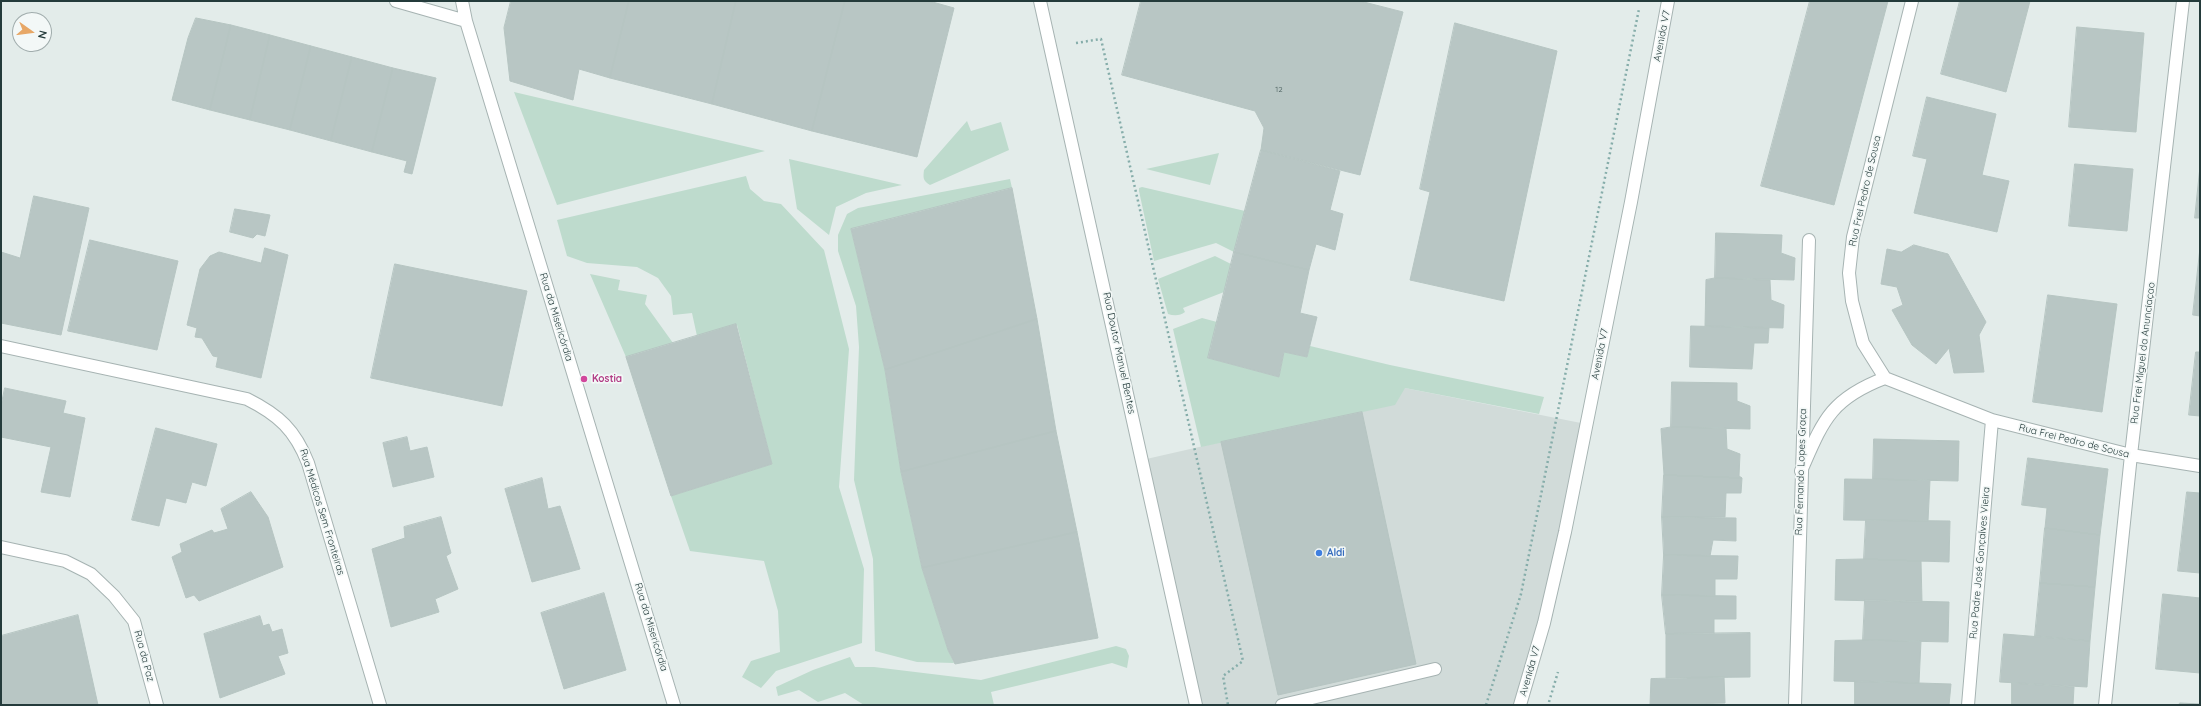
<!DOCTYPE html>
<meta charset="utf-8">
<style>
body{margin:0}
#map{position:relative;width:2201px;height:706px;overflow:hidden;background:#e3ecea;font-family:Quicksand,sans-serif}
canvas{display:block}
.frame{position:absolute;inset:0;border:2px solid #243b3b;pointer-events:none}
.north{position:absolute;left:12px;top:12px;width:40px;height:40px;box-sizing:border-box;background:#f3f8f7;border:1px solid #a0acac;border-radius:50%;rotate:104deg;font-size:11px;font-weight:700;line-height:16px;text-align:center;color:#243b3b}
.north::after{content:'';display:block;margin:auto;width:14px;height:18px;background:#e7a766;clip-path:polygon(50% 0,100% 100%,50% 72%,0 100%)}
</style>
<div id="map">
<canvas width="2201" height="706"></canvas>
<div class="frame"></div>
<div class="north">N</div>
</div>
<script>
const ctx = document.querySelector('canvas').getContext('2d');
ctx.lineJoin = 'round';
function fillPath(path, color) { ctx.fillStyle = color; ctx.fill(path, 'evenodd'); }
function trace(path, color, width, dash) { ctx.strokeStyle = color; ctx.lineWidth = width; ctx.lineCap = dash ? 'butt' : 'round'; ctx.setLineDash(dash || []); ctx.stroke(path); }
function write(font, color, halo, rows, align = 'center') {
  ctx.font = font + ' Quicksand,sans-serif'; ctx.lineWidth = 3.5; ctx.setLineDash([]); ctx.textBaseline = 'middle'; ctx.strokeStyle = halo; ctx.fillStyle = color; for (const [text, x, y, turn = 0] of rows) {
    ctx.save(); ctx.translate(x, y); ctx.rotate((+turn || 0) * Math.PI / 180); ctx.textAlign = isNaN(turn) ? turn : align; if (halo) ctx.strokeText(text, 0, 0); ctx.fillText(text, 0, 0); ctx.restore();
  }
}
const built = new Path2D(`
 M 1405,388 L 1586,424 L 1520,705 L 1196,705 L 1142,460 L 1221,442 Z`);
const green = new Path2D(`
 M 514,92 L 765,151 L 557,205 Z
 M 967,121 L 971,131 L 1001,122 L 1009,150 L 930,185 C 923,181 923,178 924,170 Z
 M 1219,153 L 1210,185 L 1146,169 Z
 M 789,159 L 902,185 L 866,193 L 836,207 L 829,235 L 797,209 Z
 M 746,176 L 750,189 L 764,201 L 781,204 L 824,250 L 849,349 L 839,487 L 864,569 L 862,643 L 776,671 L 761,688 L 742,677 L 751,661 L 780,652 L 778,611 L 764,561 L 690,551 L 671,496 L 772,464 L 737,325 L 697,336 L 692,313 L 673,315 L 671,296 L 658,278 L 637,267 L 587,263 L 567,256 L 557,220 Z
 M 1010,179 L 1012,188 L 851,229 L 885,370 L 901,472 L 922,568 L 948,650 L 954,663 L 917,662 L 875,651 L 873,559 L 854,480 L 859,347 L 856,306 L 838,251 L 838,235 L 847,214 L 858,208 Z
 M 1142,187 L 1245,211 L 1234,252 L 1216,243 L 1154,261 L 1139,191 L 1139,188 Z
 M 1215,256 L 1231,264 L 1224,292 L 1183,308 L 1185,312 C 1180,316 1174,316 1168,314 L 1158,279 Z
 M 590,274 L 620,280 L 618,290 L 647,295 L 645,304 L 673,343 L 626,357 Z
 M 1202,318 L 1217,322 L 1208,358 L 1279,377 L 1284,352 L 1307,357 L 1310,346 L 1390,365 L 1544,397 L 1539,414 L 1405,388 L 1395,405 L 1201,447 L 1173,329 Z
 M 1116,646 L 1126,649 L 1129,656 L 1127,668 L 1112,663 L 991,692 L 994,705 L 864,705 L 845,693 L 818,702 L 799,690 L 778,696 L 776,687 L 813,670 L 850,657 L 855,667 L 874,667 L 981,680 Z`);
const building = new Path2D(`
 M 511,1 L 629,1 L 610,78 L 579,69 L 573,100 L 510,81 L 504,28 Z
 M 629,1 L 736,1 L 712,104 L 610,78 Z
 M 736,1 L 845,1 L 812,131 L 712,104 Z
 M 845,1 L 929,1 L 954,8 L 917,157 L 812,131 Z
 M 1141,1 L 1360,1 L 1403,12 L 1360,175 L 1261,150 L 1264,128 L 1255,111 L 1122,75 Z
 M 1810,1 L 1888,1 L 1834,205 L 1761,186 Z
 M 1960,1 L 2030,1 L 2006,92 L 1941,74 Z
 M 196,18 L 231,25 L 210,110 L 172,100 L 188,38 Z
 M 1455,23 L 1557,51 L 1504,301 L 1410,280 L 1430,192 L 1420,189 Z
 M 231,25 L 270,35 L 250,120 L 210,110 Z
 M 2077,27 L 2144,33 L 2136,132 L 2069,127 Z
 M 270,35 L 311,46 L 290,130 L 250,120 Z
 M 311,46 L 352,57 L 331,141 L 290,130 Z
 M 352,57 L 393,68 L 372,152 L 331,141 Z
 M 393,68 L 436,78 L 412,174 L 404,172 L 407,161 L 372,152 Z
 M 1927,97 L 1996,114 L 1982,175 L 2009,181 L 1997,232 L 1914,213 L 1927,159 L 1913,156 Z
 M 1261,150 L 1340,171 L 1330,210 L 1343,214 L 1335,250 L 1316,244 L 1309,270 L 1234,252 Z
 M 2075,164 L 2133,169 L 2127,231 L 2069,226 Z
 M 2200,167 L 2200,218 L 2195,218 Z
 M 1012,188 L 1037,319 L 885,370 L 851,229 Z
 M 34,196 L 89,208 L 61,335 L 1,323 L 1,252 L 20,258 Z
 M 235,209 L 270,215 L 265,236 L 257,234 L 253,238 L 230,232 Z
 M 1716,233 L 1782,235 L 1781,253 L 1795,258 L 1794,280 L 1715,278 Z
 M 90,240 L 178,261 L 157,350 L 68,331 Z
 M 1914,245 L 1948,254 L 1986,322 L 1979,335 L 1984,372 L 1954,373 L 1949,348 L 1936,364 L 1912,345 L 1892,310 L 1903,305 L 1897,287 L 1881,284 L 1887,249 L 1901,252 Z
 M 265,248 L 288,255 L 261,378 L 216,367 L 218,357 L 213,356 L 202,338 L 195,337 L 197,328 L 187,325 L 200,269 L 210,256 L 219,252 L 261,263 Z
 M 2200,248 L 2200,316 L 2193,315 Z
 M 1234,252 L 1309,270 L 1300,313 L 1317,317 L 1307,357 L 1284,352 L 1279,377 L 1208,358 Z
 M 395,264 L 527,291 L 502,406 L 371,378 Z
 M 1715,278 L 1770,280 L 1771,300 L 1784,305 L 1783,328 L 1705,326 L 1706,280 Z
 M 2048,295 L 2117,304 L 2102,412 L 2033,402 Z
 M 1037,319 L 1056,431 L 901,472 L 885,370 Z
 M 736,324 L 772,464 L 671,496 L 626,357 Z
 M 1691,326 L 1769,328 L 1768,343 L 1754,343 L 1752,369 L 1690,367 Z
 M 2196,352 L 2200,352 L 2200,416 L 2189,415 Z
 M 1672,382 L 1737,383 L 1737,401 L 1750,406 L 1750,429 L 1671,427 Z
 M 5,388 L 66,401 L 63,413 L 85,418 L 70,497 L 41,492 L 51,447 L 1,437 L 1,406 Z
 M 1362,412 L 1416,664 L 1278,695 L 1221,442 Z
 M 1671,427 L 1726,428 L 1727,449 L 1740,454 L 1739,476 L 1742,478 L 1664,475 L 1661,429 Z
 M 156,428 L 217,444 L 206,486 L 192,482 L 186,503 L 166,498 L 159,526 L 132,520 Z
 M 1056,431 L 1077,532 L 922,568 L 901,472 Z
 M 407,437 L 410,451 L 427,447 L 434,477 L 393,487 L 383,443 Z
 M 1874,439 L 1959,441 L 1958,481 L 1873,479 Z
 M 2028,458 L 2108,469 L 2100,535 L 2045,528 L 2047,508 L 2022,505 Z
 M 1664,475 L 1742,478 L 1741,493 L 1726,493 L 1725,517 L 1662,517 Z
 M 542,478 L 548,509 L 560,506 L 580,569 L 532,582 L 505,489 Z
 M 1845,479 L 1930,480 L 1928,521 L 1844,520 Z
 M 251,492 L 268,517 L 283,567 L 199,601 L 194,595 L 186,598 L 172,557 L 182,552 L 180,544 L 212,530 L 214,533 L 228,529 L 221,509 Z
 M 2187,492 L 2200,493 L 2200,573 L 2178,571 Z
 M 441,517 L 451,553 L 446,556 L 458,589 L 435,599 L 439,612 L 391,627 L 372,549 L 405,538 L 404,527 Z
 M 1662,517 L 1736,518 L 1736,541 L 1713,540 L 1710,556 L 1664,555 Z
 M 1866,520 L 1950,521 L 1949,562 L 1864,559 Z
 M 2045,528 L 2100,535 L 2095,587 L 2040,583 Z
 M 1077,532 L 1098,638 L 955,664 L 948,650 L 922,568 Z
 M 1664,555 L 1738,556 L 1737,579 L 1715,579 L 1715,596 L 1662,595 Z
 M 1864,559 L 1921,561 L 1922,602 L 1835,600 L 1836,560 Z
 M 2040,583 L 2095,587 L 2090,641 L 2035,636 Z
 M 604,593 L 626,670 L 564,689 L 541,613 Z
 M 2163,594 L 2200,598 L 2200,673 L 2156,669 Z
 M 1662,595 L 1736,596 L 1736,619 L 1714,619 L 1714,634 L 1666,634 Z
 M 1865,600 L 1949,602 L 1948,642 L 1863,640 Z
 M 78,615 L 98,705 L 1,705 L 1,636 Z
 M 260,616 L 263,626 L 269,624 L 272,632 L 282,629 L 288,653 L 278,656 L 285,674 L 220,698 L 204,634 Z
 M 1750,633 L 1750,677 L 1666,678 L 1666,634 Z
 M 2004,634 L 2090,641 L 2087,687 L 2000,682 Z
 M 1863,640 L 1921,641 L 1919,683 L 1834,681 L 1835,641 Z
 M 1724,677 L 1725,703 L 1650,705 L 1651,679 Z
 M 1855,681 L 1951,684 L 1949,705 L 1855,705 Z
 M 2012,683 L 2074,687 L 2073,705 L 2012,705 Z
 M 2180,703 L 2200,704 L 2200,705 L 2179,705 Z`);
const path = new Path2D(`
 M 1076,43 L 1101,39 L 1243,661 L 1223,676 L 1228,705
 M 1549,702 L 1558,672
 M 1486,705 L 1521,594 L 1639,9`);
const minor = new Path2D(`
 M 396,1 L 466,21
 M 462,1 L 466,21 L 674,705
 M 1040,1 L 1196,705
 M 1,346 L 247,399 C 279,415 295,430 308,463 L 380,705
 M 1885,378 L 1992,420 L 2131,455 L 2200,466
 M 1801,471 C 1823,421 1830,399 1885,378 L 1863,343 L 1852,301 L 1849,273 L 1853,237 L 1912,1
 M 1,547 L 65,561 L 91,574 L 114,596 L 134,621 L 157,705
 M 1282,705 L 1435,669
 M 1520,705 L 1544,623 L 1565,532 L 1631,202 L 1668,1
 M 1795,705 L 1809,240
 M 1968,705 L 1992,420
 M 2105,705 L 2131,455 L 2183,1`);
const markers = [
 [584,379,4,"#d1479c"],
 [1319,553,4,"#3f7fe0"]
];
const numberNames = [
 ["12",1279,90]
];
const streetNames = [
 ["Avenida V7",1662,36,-79],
 ["Rua Frei Pedro de Sousa",1865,191,-77],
 ["Rua da Misericórdia",556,317,73],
 ["Rua Doutor Manuel Bentes",1119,353,78],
 ["Rua Frei Miguel da Anunciaçao",2143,353,-83],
 ["Avenida V7",1600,354,-79],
 ["Rua Frei Pedro de Sousa",2074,441,14],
 ["Rua Fernando Lopes Graça",1801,472,-88],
 ["Rua Médicos Sem Fronteiras",322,512,73],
 ["Rua Padre José Gonçalves Vieira",1980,563,-85],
 ["Rua da Misericórdia",651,627,73],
 ["Rua da Paz",144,656,75],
 ["Avenida V7",1530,671,-74]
];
const hotelNames = [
 ["Kostia",592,379]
];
const shopNames = [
 ["Aldi",1327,553]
];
fillPath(built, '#d1dbd9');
fillPath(green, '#bedbcd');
fillPath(building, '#b8c6c4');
trace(building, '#b6c5c2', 1);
trace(minor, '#a6b3b2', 14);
trace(path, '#86adaa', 2.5, [2, 3]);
trace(minor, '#fff', 12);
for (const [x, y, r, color] of markers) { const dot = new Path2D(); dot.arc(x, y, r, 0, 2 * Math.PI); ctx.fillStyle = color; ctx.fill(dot); trace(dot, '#f3f8f7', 1.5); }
write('8px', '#495e5d', null, numberNames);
write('10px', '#243b3b', '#f3f8f7', streetNames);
write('bold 10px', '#b23c85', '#f3f8f7', hotelNames, 'left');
write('bold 10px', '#366cbe', '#f3f8f7', shopNames, 'left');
</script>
